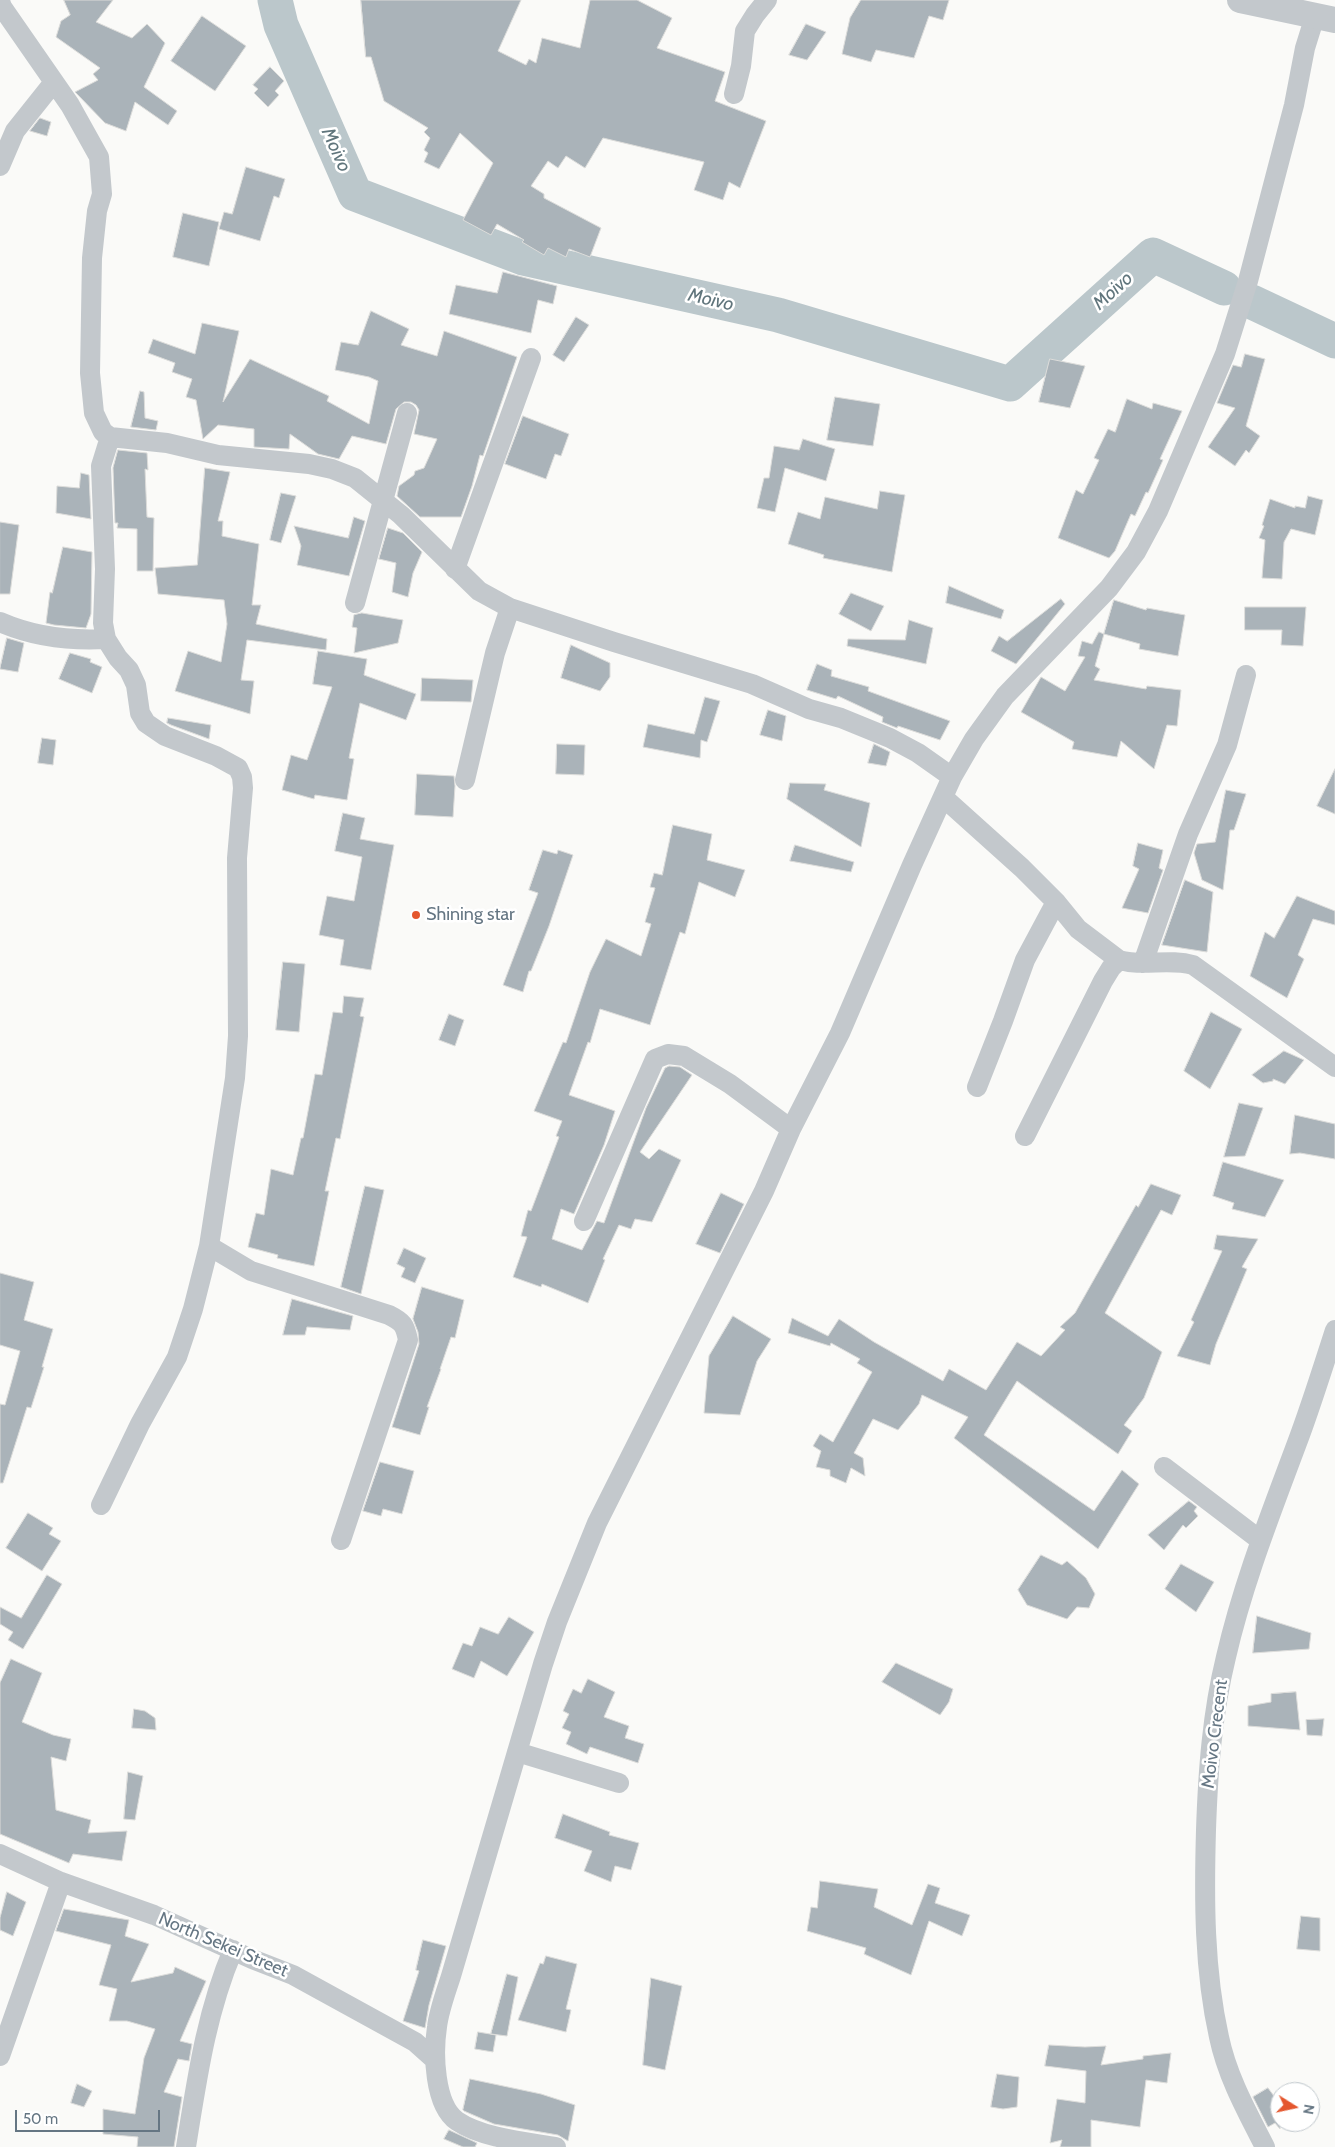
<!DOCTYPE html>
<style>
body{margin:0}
#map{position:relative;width:1335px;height:2147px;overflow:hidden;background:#fafaf8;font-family:Cabin,sans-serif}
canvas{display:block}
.north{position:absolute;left:1270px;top:2082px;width:50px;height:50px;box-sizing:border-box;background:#fff;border:1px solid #c1c8cd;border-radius:50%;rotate:100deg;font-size:14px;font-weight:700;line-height:20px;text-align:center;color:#657683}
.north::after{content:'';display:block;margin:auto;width:18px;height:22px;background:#e4572e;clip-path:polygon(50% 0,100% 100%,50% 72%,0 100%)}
.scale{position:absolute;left:15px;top:2110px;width:145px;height:22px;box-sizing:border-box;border:2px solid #657683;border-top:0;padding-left:6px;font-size:15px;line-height:18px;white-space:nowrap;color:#657683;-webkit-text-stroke:4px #fff;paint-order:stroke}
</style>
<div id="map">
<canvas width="1335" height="2147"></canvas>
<div class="north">N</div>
<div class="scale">50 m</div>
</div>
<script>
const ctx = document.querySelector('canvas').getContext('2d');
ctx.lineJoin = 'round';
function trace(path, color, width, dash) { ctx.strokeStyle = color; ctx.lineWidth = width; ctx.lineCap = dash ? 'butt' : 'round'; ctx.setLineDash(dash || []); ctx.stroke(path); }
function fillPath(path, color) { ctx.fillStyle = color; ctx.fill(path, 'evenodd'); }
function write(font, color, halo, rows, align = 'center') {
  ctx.font = font + ' Cabin,sans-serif'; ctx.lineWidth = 5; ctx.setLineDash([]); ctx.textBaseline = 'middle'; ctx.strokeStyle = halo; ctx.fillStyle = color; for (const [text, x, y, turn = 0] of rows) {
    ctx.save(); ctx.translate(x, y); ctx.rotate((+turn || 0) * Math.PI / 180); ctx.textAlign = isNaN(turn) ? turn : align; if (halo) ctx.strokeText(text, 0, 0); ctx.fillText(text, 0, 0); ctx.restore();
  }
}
const river = new Path2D(`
 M 275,0 L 281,25 L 355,194 L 523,258 L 778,315 L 1010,384 L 1153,255 L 1224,288
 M 1252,302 L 1335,341`);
const building = new Path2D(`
 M 64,0 L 113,0 L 96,22 L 132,38 L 147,24 L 165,43 L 144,87 L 177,111 L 168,125 L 135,102 L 126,131 L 105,123 L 77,94 L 75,92 L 98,80 L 93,74 L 100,68 L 56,37 L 61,21 L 70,15 Z
 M 361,0 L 521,0 L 498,51 L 526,65 L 529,59 L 536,63 L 542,38 L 580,48 L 590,0 L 637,0 L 672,18 L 657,48 L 725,72 L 715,101 L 766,121 L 740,188 L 729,182 L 723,200 L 694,190 L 704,162 L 603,138 L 585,168 L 566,156 L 558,168 L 548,161 L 531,186 L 544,194 L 544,198 L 601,228 L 590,257 L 569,249 L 566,257 L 548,248 L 544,255 L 522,242 L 524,240 L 497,224 L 491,235 L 463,220 L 493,163 L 460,133 L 439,169 L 424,162 L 428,153 L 424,150 L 430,138 L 424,132 L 428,128 L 384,101 L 371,57 L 366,57 Z
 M 861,0 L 949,0 L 943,20 L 929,16 L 914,58 L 876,50 L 871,62 L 842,54 L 850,18 Z
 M 202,16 L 246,46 L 215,91 L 171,61 Z
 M 806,24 L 826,32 L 807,60 L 789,55 Z
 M 270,67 L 284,81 L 275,91 L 279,95 L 268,107 L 254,93 L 258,89 L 253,85 Z
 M 40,118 L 51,122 L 47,136 L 30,131 Z
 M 246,167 L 285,179 L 279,198 L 274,196 L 260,241 L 219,229 L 224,212 L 232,214 Z
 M 183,213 L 219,222 L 209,266 L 173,257 Z
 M 503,272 L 557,286 L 553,304 L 538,300 L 531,333 L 449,314 L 456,285 L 497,293 Z
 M 371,311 L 409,329 L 401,345 L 437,356 L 444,331 L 517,357 L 483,456 L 480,455 L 472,486 L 461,517 L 420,517 L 397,496 L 399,486 L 414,475 L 415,471 L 424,468 L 437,439 L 414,434 L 419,410 L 416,405 L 411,402 L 404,402 L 396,409 L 386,444 L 352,436 L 339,459 L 318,454 L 290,434 L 289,449 L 254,447 L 254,429 L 218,425 L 203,439 L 196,400 L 186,397 L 192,379 L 172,372 L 175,363 L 148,353 L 153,339 L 195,354 L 202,323 L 239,331 L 223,402 L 250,359 L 329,396 L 327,401 L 369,424 L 378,381 L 369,377 L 335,370 L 341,342 L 358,345 Z
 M 576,317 L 589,325 L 564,362 L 553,355 Z
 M 1245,354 L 1265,359 L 1246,426 L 1260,436 L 1249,453 L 1246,450 L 1235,466 L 1208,447 L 1235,408 L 1217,403 L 1233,365 L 1241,367 Z
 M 1050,359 L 1085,366 L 1070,408 L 1039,402 Z
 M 140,391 L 144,392 L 145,418 L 158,421 L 156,430 L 131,427 Z
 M 835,397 L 880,404 L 873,446 L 827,440 Z
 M 1127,399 L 1152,409 L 1153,403 L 1182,411 L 1160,459 L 1163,460 L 1148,493 L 1146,492 L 1135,516 L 1131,514 L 1115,551 L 1109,558 L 1058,538 L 1076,490 L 1083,494 L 1099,460 L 1094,458 L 1108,429 L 1115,432 Z
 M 523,416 L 569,434 L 561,456 L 555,454 L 546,479 L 505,464 Z
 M 803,439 L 835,449 L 826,481 L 785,468 L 775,512 L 757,508 L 764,478 L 769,478 L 774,446 L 799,450 Z
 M 118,450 L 147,453 L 148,470 L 145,469 L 147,517 L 154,518 L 153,571 L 137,571 L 137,529 L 117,528 L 118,523 L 115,523 L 113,468 Z
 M 205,468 L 230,472 L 218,521 L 223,521 L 222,536 L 259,544 L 252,605 L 261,605 L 256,624 L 327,639 L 326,650 L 247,640 L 241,680 L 254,681 L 250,714 L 175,691 L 188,651 L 221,662 L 227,624 L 224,600 L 158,594 L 155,568 L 197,565 Z
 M 81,473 L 89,475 L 91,519 L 56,513 L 57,486 L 79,488 Z
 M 880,491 L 905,495 L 892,572 L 823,558 L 824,555 L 788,544 L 798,512 L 820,519 L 825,497 L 877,509 Z
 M 281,493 L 296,496 L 281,543 L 270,540 Z
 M 1308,496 L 1323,500 L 1315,535 L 1291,529 L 1284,542 L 1282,579 L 1262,578 L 1265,540 L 1259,538 L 1264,526 L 1262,525 L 1270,499 L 1295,508 L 1295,506 L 1305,508 Z
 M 354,517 L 365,521 L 349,576 L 297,565 L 301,546 L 294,526 L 348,538 Z
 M 0,522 L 19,525 L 10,594 L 0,594 Z
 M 388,528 L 403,533 L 422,552 L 413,573 L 408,597 L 392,592 L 396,563 L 379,559 Z
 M 63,547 L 92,552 L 91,614 L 86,628 L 54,625 L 46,623 L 50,592 L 52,593 Z
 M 949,586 L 1004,610 L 1001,619 L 946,603 Z
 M 851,593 L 884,606 L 871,631 L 839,614 Z
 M 1061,599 L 1065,604 L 1016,664 L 991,651 L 999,636 L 1007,641 Z
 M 1114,600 L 1146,610 L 1147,608 L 1185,615 L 1178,656 L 1139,649 L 1140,644 L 1104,634 Z
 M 1245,607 L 1306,607 L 1303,646 L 1281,645 L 1282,630 L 1245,630 Z
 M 362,613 L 403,620 L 398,643 L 354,653 L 357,628 L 352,627 L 354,615 Z
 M 909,620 L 933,628 L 926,664 L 847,646 L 848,639 L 905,640 Z
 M 1099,632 L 1104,634 L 1095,666 L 1100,669 L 1094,680 L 1146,689 L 1147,686 L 1181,690 L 1177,726 L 1167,725 L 1154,769 L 1121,741 L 1117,757 L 1072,749 L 1074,742 L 1021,712 L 1041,677 L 1065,691 L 1085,657 L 1078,656 L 1082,641 L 1092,644 Z
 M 7,638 L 24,643 L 18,672 L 0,669 Z
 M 571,645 L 610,663 L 610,677 L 600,691 L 561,678 Z
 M 318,651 L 367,659 L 364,675 L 416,694 L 406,720 L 360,703 L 349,758 L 354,759 L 347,800 L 315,795 L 314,799 L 282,790 L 291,755 L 307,760 L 332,687 L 313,684 Z
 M 70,653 L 91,659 L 90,662 L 102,667 L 92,693 L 59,679 Z
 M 817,664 L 832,670 L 831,676 L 869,687 L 868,691 L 950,721 L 940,740 L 898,726 L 897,728 L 882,722 L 883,717 L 838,696 L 836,699 L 807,690 Z
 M 422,678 L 473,680 L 471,702 L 421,701 Z
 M 705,697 L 720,701 L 707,742 L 701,740 L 700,758 L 643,747 L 648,724 L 694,734 Z
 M 768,710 L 786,716 L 782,741 L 760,735 Z
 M 168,718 L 211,725 L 209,739 L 171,725 L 167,723 Z
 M 42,738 L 56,740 L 53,765 L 38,763 Z
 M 557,744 L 585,745 L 584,775 L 556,774 Z
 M 874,744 L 890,752 L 886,766 L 868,763 Z
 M 1335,769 L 1335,814 L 1317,806 Z
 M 417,774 L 454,776 L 455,786 L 453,817 L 415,815 Z
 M 790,783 L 826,784 L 824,790 L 870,803 L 861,847 L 787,799 Z
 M 1226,790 L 1246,794 L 1234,830 L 1230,830 L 1223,890 L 1202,880 L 1194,853 L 1197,844 L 1215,842 Z
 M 343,813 L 365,818 L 360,839 L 394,845 L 371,970 L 340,965 L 344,940 L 319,935 L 327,896 L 354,901 L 362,857 L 335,851 Z
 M 673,825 L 712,834 L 707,860 L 745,870 L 735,897 L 699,882 L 685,934 L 680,932 L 650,1025 L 600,1009 L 590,1043 L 588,1042 L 569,1095 L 615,1111 L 604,1145 L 574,1214 L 561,1209 L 552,1239 L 582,1250 L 597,1221 L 604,1223 L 646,1108 L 665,1068 L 669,1066 L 680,1067 L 692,1075 L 640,1152 L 649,1159 L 659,1149 L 681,1160 L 652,1222 L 635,1219 L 631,1229 L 619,1225 L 603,1259 L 605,1260 L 588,1303 L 542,1284 L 541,1287 L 513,1277 L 527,1237 L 521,1236 L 528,1210 L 531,1211 L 559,1137 L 556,1136 L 562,1121 L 534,1111 L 563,1042 L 566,1043 L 590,972 L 606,939 L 641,956 L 651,924 L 645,922 L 655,888 L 650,887 L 654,873 L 662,875 Z
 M 1138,843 L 1163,850 L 1159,868 L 1163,870 L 1148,913 L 1122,908 L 1139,869 L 1133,866 Z
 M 795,845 L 854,862 L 851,872 L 790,861 Z
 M 543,850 L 557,854 L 558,850 L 573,855 L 549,926 L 531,971 L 529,971 L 523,992 L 503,985 L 538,893 L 529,890 Z
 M 1185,880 L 1213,892 L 1207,952 L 1162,945 Z
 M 1297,896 L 1335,911 L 1335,925 L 1313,919 L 1298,955 L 1304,959 L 1287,998 L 1250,976 L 1265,932 L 1274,938 Z
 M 283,962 L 305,964 L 299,1032 L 276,1030 Z
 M 344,996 L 364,998 L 360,1016 L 364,1017 L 340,1139 L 336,1138 L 325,1191 L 329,1191 L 314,1266 L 277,1258 L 278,1255 L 248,1247 L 256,1213 L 264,1215 L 271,1169 L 293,1175 L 301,1138 L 303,1138 L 315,1074 L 322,1075 L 333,1012 L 342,1013 Z
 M 1211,1012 L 1242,1029 L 1210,1089 L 1184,1071 Z
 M 449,1014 L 464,1020 L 455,1046 L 439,1040 Z
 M 1284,1051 L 1304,1060 L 1285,1084 L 1273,1079 L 1273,1081 L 1263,1083 L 1252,1075 Z
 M 1239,1103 L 1263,1108 L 1245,1156 L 1224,1157 Z
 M 1295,1115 L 1335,1124 L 1335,1159 L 1300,1153 L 1290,1154 Z
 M 1223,1162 L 1284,1180 L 1265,1217 L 1232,1209 L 1234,1203 L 1213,1196 Z
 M 1151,1184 L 1181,1195 L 1172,1215 L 1161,1210 L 1105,1313 L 1162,1352 L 1144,1398 L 1124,1425 L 1132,1431 L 1118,1454 L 1017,1381 L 984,1435 L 1094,1511 L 1122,1470 L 1139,1484 L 1098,1549 L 954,1438 L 968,1417 L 922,1395 L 919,1404 L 898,1430 L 873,1419 L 854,1453 L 863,1458 L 865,1476 L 851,1468 L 846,1483 L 830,1476 L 830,1470 L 816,1467 L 821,1451 L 813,1446 L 820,1434 L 833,1442 L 872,1372 L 857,1363 L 860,1359 L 831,1343 L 830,1346 L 788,1333 L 792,1318 L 828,1336 L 839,1319 L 874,1342 L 943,1381 L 949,1369 L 986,1390 L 1017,1342 L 1041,1356 L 1065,1330 L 1060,1327 L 1075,1313 L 1136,1205 L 1138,1207 Z
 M 365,1186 L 384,1190 L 361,1294 L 341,1287 Z
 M 721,1193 L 744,1204 L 720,1253 L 696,1244 Z
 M 1217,1235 L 1258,1239 L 1242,1267 L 1247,1269 L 1216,1344 L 1210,1365 L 1177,1356 L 1194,1322 L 1191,1320 L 1222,1251 L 1214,1249 Z
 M 404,1248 L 426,1258 L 415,1283 L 401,1277 L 405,1268 L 397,1264 Z
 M 0,1273 L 34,1282 L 24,1320 L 53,1329 L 42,1367 L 44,1367 L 31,1408 L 27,1407 L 3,1483 L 0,1483 L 0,1404 L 5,1405 L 20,1351 L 0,1345 Z
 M 422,1287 L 464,1300 L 455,1338 L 451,1337 L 440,1369 L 441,1369 L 427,1407 L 429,1407 L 420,1435 L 392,1427 L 419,1344 L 418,1332 L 413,1319 Z
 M 292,1299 L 353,1316 L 350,1330 L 307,1327 L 305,1335 L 283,1335 Z
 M 733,1316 L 771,1339 L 757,1361 L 740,1415 L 704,1413 L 709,1356 Z
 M 380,1462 L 414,1471 L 402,1514 L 383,1509 L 381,1516 L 363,1511 Z
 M 1189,1501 L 1197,1507 L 1194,1511 L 1198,1516 L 1186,1528 L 1183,1525 L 1164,1550 L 1148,1535 Z
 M 28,1513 L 53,1528 L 49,1534 L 61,1541 L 42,1571 L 6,1548 Z
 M 1041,1555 L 1062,1565 L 1067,1561 L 1086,1578 L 1095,1594 L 1089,1608 L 1077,1607 L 1067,1619 L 1027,1605 L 1018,1590 Z
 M 1181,1564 L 1214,1582 L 1196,1612 L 1165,1589 Z
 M 47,1575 L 62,1584 L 23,1649 L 8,1640 L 13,1632 L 0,1624 L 0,1607 L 21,1618 Z
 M 1257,1616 L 1311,1633 L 1309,1649 L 1253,1653 Z
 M 509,1617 L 534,1632 L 507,1676 L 481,1661 L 474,1678 L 452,1669 L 463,1643 L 472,1646 L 480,1627 L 498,1634 Z
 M 11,1659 L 42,1673 L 22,1722 L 53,1735 L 71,1739 L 66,1761 L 51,1757 L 56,1810 L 91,1820 L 88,1833 L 127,1831 L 122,1861 L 73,1854 L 69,1863 L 0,1834 L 0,1683 Z
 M 896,1663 L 953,1689 L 949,1702 L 940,1715 L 882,1682 Z
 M 588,1679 L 615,1692 L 604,1717 L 629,1726 L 625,1738 L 644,1744 L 638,1763 L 590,1747 L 587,1754 L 566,1744 L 571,1732 L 562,1728 L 569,1714 L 563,1711 L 573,1689 L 581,1693 Z
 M 1296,1692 L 1300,1730 L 1248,1726 L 1248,1706 L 1271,1702 L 1271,1694 Z
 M 134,1709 L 145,1711 L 155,1718 L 156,1730 L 132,1728 Z
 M 1324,1719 L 1322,1736 L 1307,1735 L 1306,1720 Z
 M 128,1772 L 143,1776 L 135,1820 L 124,1819 Z
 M 563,1814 L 610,1832 L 609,1835 L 639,1843 L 631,1870 L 615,1866 L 611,1882 L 584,1871 L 592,1851 L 555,1838 Z
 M 820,1881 L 878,1889 L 874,1907 L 912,1925 L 928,1884 L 940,1888 L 935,1903 L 970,1915 L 962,1936 L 929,1921 L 911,1975 L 864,1954 L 866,1948 L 807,1931 L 811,1907 L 817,1908 Z
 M 7,1892 L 26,1902 L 13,1936 L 0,1930 L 0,1918 Z
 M 64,1909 L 129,1920 L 125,1936 L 149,1944 L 131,1982 L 173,1973 L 175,1967 L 206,1981 L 180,2041 L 192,2044 L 189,2061 L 178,2059 L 164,2092 L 182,2097 L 174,2147 L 137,2147 L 138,2137 L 103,2134 L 103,2109 L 135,2114 L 144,2058 L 155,2029 L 127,2021 L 109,2021 L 117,1989 L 99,1985 L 111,1945 L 56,1931 Z
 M 1301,1916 L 1320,1918 L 1320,1951 L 1297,1949 Z
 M 423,1940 L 446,1946 L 429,2005 L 425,2028 L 403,2021 L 419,1971 L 416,1970 Z
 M 546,1956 L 577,1964 L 566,2009 L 571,2010 L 566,2032 L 518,2020 L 540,1963 L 543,1964 Z
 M 507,1974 L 518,1977 L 507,2036 L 491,2034 Z
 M 651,1978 L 682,1986 L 665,2070 L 643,2065 Z
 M 478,2032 L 496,2035 L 493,2052 L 475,2049 Z
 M 1049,2045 L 1085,2047 L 1106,2046 L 1101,2065 L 1143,2059 L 1143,2056 L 1171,2053 L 1167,2083 L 1146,2080 L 1140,2127 L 1091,2120 L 1091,2147 L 1060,2147 L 1062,2140 L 1050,2143 L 1057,2099 L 1085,2103 L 1086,2071 L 1045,2066 Z
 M 997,2074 L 1019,2077 L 1017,2107 L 1003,2109 L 991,2107 Z
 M 470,2079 L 541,2094 L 575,2105 L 568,2141 L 558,2135 L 494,2124 L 464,2111 L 463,2110 Z
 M 77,2084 L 92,2091 L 84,2107 L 71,2103 Z
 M 1268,2088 L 1280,2104 L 1280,2129 L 1275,2123 L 1268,2127 L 1253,2097 Z
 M 449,2130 L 477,2143 L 475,2147 L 463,2147 L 444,2139 Z`);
const minor = new Path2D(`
 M 0,1 L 2,7 L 70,105 L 99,157 L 102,194 L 97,211 L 92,258 L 90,373 L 94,413 L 103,432 L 110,437 L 167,443 L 218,455 L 309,464 L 332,469 L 355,478 L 401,515 L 479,591 L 510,608 L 614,642 L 752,684 L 809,709 L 841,718 L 890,738 L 918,753 L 952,777
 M 734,94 L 741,66 L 745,31 L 755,15 L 767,0
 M 0,166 L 15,131 L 54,82
 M 455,569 L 531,358
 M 355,603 L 407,413
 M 0,622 C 34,637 69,641 106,639
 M 465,780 L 495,653 L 510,608
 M 943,797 L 1022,868 L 1056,902 L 1078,929 L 1119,960 C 1143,967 1169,958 1193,965 L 1335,1067
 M 1143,963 L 1188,834 L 1227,745 L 1246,675
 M 977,1087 L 1003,1021 L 1025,960 L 1056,902
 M 1025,1136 L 1103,981 L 1111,968 L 1119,960
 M 584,1221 L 655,1059 L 668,1054 L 684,1056 L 730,1084 L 791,1129
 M 209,1246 L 251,1271 L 389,1315 C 403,1322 405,1325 408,1340 L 341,1540
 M 1164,1467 L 1260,1540
 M 101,1505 L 140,1424 L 177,1357 L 193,1309 L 209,1246 L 235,1078 L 238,1036 L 237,858 L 243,788 L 242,777 L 238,768 L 216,756 L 165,736 L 146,723 L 140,713 L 136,685 L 129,670 L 118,658 L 106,639 L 103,623 L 105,569 L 101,466 L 110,437
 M 517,1752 L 619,1783
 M 0,1854 L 61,1882 L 154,1915 L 252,1959 L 293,1975 L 415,2042 L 434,2059
 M 0,2056 L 61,1882
 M 186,2147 C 197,2079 206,2013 233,1950
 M 556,2147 C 526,2142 482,2138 457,2121 C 434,2105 433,2053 437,2027 C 439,2010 446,1992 451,1976 L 543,1664 L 557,1622 L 597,1523 L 764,1191 L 791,1129 L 840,1033 L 912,865 L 952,777 L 974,739 L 1005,696 L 1109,588 L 1136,552 L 1158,511 L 1225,354 L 1248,281 L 1294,105 L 1305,48 L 1315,16
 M 1265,2147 C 1247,2112 1227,2076 1219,2037 C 1204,1970 1204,1899 1206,1830 C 1208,1771 1212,1714 1226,1657 C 1243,1583 1271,1513 1297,1443 C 1311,1406 1323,1367 1335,1330`);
const tertiary = new Path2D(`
 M 1240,0 L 1335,20`);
const markers = [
 [416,915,5,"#e4572e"]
];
const poiNames = [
 ["Shining star",426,915]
];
const streetNames = [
 ["Moivo Crecent",1215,1734,-83],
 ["North Sekei Street",223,1945,23]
];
const waterNames = [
 ["Moivo",336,150,66],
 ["Moivo",1113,291,-42],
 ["Moivo",711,300,13]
];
trace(river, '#bbc7cb', 35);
fillPath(building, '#aab3b9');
trace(building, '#dcdcda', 1);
trace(minor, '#c3c8cc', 20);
trace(tertiary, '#c3c8cc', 26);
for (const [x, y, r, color] of markers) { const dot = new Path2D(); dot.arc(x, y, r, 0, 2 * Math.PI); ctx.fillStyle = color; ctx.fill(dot); trace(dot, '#fff', 2); }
write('18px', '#657683', '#fff', poiNames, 'left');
write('18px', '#657683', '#fff', streetNames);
write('italic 19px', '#60757c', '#fff', waterNames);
</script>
